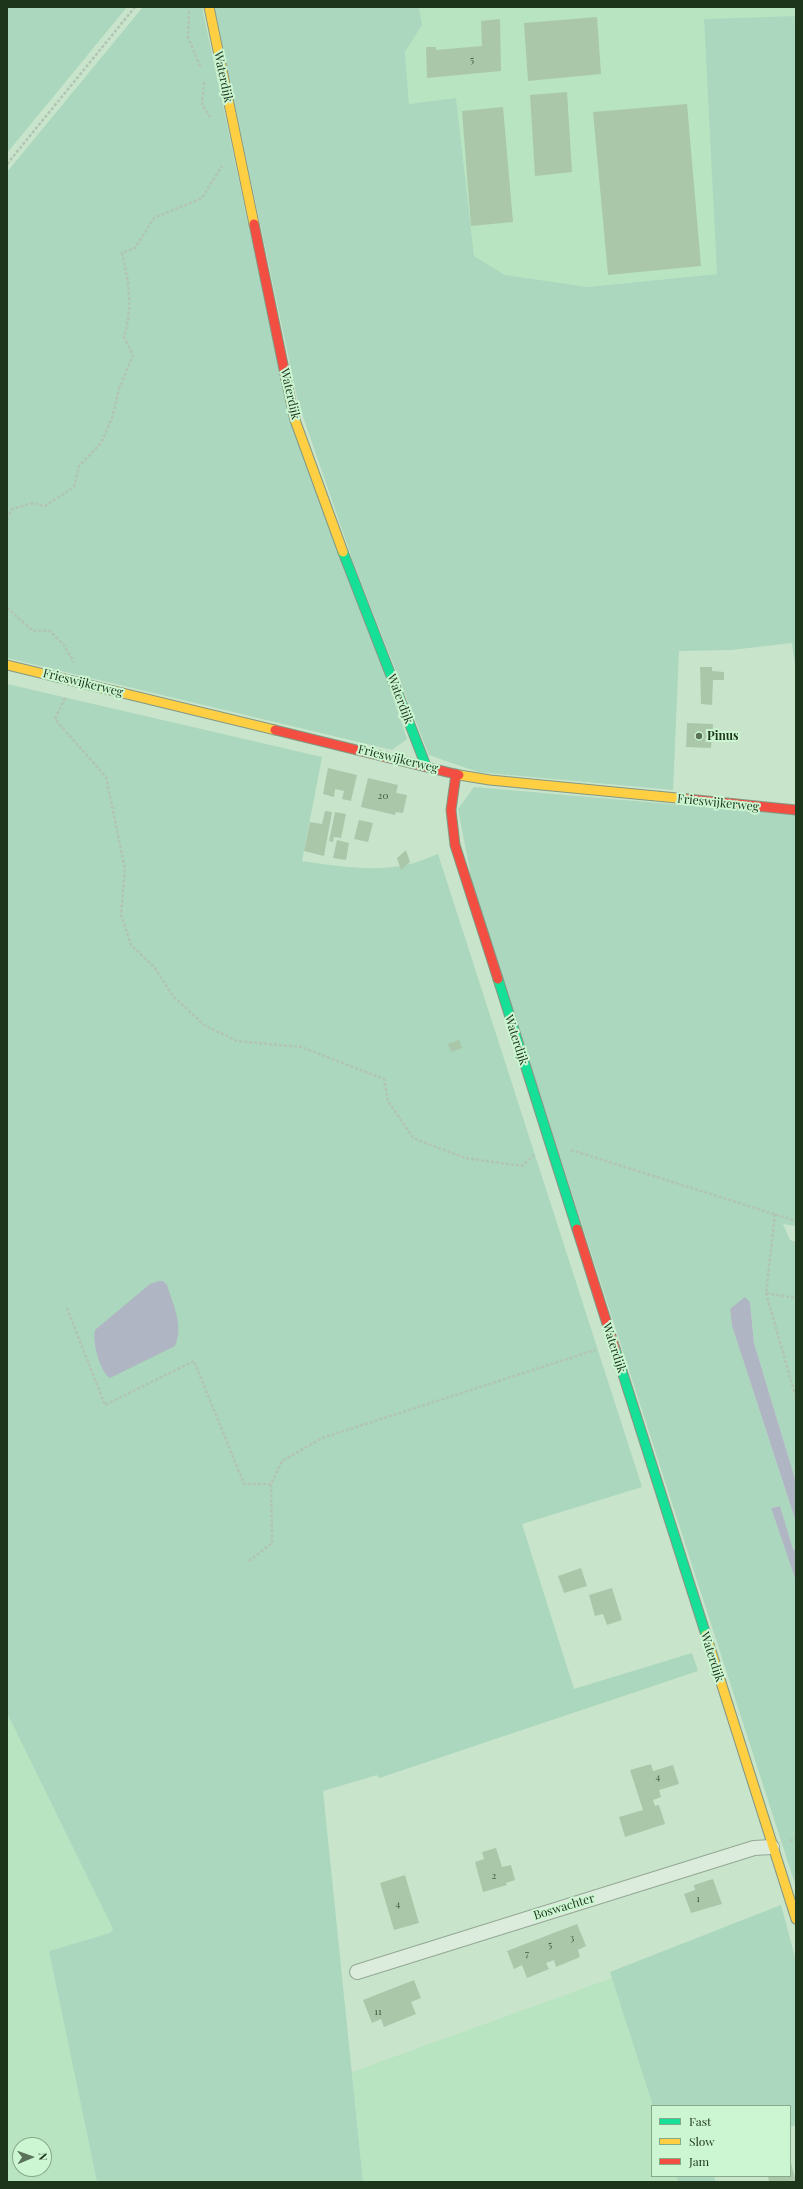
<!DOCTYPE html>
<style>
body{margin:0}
#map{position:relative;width:803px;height:2189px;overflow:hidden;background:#c8e4cb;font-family:"Playfair Display",serif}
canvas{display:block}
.frame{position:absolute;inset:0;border:8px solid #1d351b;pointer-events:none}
.legend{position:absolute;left:651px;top:2105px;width:140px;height:72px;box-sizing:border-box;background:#ccf6d2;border:1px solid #86a989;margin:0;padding:5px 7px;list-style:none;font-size:12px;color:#1d351b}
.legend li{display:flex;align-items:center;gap:8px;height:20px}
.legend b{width:20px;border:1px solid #86a989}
.north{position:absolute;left:12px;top:2137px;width:40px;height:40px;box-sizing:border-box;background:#ccf6d2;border:1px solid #86a989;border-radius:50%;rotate:88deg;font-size:11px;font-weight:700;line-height:16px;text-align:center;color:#1d351b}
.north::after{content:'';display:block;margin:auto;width:14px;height:18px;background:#597259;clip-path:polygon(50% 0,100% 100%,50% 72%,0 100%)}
</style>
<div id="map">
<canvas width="803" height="2189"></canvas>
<div class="frame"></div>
<ul class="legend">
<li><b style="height:5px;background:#16e098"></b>Fast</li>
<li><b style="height:5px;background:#ffcf43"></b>Slow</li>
<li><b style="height:5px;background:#f24e42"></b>Jam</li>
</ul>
<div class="north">N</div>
</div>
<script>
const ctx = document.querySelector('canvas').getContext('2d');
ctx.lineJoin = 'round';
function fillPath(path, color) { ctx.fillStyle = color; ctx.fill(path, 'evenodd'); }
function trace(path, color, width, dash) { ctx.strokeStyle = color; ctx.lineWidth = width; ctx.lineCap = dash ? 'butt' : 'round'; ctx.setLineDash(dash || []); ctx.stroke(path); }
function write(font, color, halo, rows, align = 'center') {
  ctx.font = font + ' "Playfair Display",serif'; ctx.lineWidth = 4; ctx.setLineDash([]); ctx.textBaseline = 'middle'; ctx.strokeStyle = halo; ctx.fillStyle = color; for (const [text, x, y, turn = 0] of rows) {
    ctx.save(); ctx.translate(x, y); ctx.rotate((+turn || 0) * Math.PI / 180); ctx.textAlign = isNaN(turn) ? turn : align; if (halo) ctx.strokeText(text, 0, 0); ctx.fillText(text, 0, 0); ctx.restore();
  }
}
const farmland = new Path2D(`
 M 419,7 L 796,7 L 796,16 L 704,19 L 717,274 L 588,287 L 505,275 L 474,256 L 456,99 L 409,104 L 405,52 L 422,25 Z
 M 7,1713 L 113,1929 L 110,1933 L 49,1951 L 97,2182 L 7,2182 ZM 20,2145 L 44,2145 L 44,2169 L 20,2169 Z
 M 612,1978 L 653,2106 L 652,2176 L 676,2176 L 678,2182 L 363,2182 L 352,2072 Z`);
const green = new Path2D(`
 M 7,7 L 127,7 L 7,153 Z
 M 143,7 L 202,7 L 275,350 L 407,739 L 392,750 L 7,658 L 7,172 Z
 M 214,7 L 419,7 L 422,25 L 405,52 L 409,104 L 456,98 L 474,256 L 505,275 L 588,287 L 717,274 L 704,19 L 796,16 L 796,672 L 792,643 L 731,650 L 679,651 L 673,790 L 478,772 L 429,755 L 355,567 L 298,402 Z
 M 7,684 L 322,757 L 302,861 C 335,866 373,872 406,865 C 417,863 427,858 438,854 L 642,1487 L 522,1524 L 574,1689 L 692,1653 L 698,1671 L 379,1778 L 377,1775 L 323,1791 L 363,2182 L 97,2182 L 49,1951 L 110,1933 L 113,1929 L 7,1713 Z
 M 474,787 L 796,815 L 796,1226 L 783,1224 L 790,1240 L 796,1242 L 796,1482 L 754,1343 L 750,1302 L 730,1309 L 732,1326 L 796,1522 L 796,1550 L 793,1549 L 780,1506 L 771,1508 L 796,1581 L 796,1887 L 473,887 L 458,809 Z
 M 781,1905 L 796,1961 L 796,2125 L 790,2127 L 790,2106 L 653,2106 L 610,1972 Z
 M 676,2176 L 714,2176 L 716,2182 L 678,2182 Z`);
const water = new Path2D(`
 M 159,1281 L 163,1281 L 167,1285 C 173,1305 184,1325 175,1346 L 110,1378 C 100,1372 92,1341 95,1330 L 150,1284 Z
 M 745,1297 L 750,1302 L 754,1343 L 796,1482 L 796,1522 L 732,1326 L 730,1309 Z
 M 780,1506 L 793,1549 L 796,1550 L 796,1581 L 771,1508 Z`);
const building = new Path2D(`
 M 597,17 L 601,74 L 528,81 L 524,23 Z
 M 500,19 L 501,71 L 427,78 L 426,47 L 436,47 L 436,50 L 482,46 L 481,21 Z
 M 567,92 L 572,172 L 535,176 L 530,95 Z
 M 687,104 L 701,266 L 608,275 L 593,112 Z
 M 503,107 L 513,222 L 471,226 L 462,111 Z
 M 700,667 L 712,667 L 712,671 L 724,672 L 724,680 L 713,680 L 712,705 L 701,704 Z
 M 687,723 L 713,724 L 711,748 L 686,747 Z
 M 328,768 L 357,775 L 351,801 L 342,799 L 344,791 L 335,789 L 334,797 L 323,794 Z
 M 368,778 L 398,785 L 396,793 L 407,795 L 403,813 L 396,812 L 395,815 L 361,807 Z
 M 325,811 L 332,812 L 324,856 L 304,851 L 310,822 L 322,824 Z
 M 335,812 L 346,814 L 341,838 L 334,837 L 333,842 L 329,841 Z
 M 359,820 L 373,823 L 368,842 L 354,839 Z
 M 337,840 L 349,843 L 346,860 L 333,858 Z
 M 406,850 L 410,862 L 401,870 L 397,858 Z
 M 459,1040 L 462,1048 L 451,1052 L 448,1044 Z
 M 581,1568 L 587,1586 L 564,1593 L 558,1576 Z
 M 612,1588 L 622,1620 L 607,1625 L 603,1614 L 595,1616 L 589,1595 Z
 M 651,1764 L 653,1771 L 673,1765 L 679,1784 L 659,1790 L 661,1797 L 653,1800 L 655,1806 L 659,1805 L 665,1824 L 625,1837 L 619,1817 L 643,1810 L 630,1770 Z
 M 496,1848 L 502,1867 L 511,1865 L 515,1880 L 506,1883 L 507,1885 L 483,1892 L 475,1862 L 484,1859 L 482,1852 Z
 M 405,1875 L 419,1923 L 394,1930 L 380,1883 Z
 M 713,1879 L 722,1904 L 691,1913 L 684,1894 L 695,1890 L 694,1885 Z
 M 577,1924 L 586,1946 L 578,1950 L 580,1957 L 556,1967 L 554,1960 L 546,1963 L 549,1969 L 527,1978 L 522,1965 L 514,1969 L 507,1951 Z
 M 414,1980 L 421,1998 L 411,2002 L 416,2014 L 384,2027 L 381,2019 L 372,2023 L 363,2000 Z
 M 790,2159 L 796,2182 L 769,2182 L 768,2176 L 790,2176 Z`);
const path = new Path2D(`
 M 189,11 L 188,37 L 201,68
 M 204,82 L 202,105 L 211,118
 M 7,164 L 135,7
 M 7,519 L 12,509 L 33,503 L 45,506 L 74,487 L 79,466 L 101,443 L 112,418 L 119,389 L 133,355 L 124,337 C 133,305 129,284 122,253 L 135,248 L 154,218 L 202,198 L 222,166
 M 7,608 L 33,631 L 50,631 L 63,644 L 74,662
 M 65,698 L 55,719 L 106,777 L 125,869 L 121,915 L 131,945 L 154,967 L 173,996 L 204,1025 L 237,1041 L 301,1047 L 384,1079 L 388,1101 L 413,1138 L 465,1158 L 522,1166 L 534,1155
 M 571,1150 L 796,1221
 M 775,1214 L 766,1293 L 796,1298
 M 766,1293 L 796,1398
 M 67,1308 L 105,1405 L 194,1361 L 244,1484 L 271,1484
 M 249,1561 L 272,1543 L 271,1484 L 282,1461 L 322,1438 L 595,1350
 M 790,1841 L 796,1838`);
const street = new Path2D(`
 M 357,1972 L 754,1848 L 772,1847`);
const fast = new Path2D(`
 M 343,552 L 426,766
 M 498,979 L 577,1229
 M 615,1349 L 706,1635`);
const slow = new Path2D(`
 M 209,7 L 254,224
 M 286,379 L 295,420 L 343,552
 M 7,665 L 275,730
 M 459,775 L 490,780 L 687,799
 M 706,1635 L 796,1919`);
const jam = new Path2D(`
 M 254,224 L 286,379
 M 275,730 L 459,775
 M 456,774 L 451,810 L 455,845 L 498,979
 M 687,799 L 796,810
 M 577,1229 L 615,1349`);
const markers = [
 [699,736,4,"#597259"]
];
const numberNames = [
 ["5",472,60],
 ["20",383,796],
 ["4",658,1777],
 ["2",494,1876],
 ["1",698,1899],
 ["4",398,1904],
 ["3",572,1938],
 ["5",550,1945],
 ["7",527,1954],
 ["11",378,2012]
];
const streetNames = [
 ["Waterdijk",223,77,78],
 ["Waterdijk",290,394,77],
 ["Frieswijkerweg",83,683,14],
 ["Waterdijk",400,699,69],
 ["Frieswijkerweg",398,759,14],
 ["Frieswijkerweg",718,803,6],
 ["Waterdijk",516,1040,72],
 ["Waterdijk",614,1348,72],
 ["Waterdijk",712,1657,72],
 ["Boswachter",564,1907,-17]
];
const poiNames = [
 ["Pinus",707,736]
];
fillPath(farmland, '#b8e4c1');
fillPath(green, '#aad7bd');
fillPath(water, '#b0b5c3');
fillPath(building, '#abc7aa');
trace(street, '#93a893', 16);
trace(fast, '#839883', 11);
trace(slow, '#839883', 11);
trace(jam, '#839883', 11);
trace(path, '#b2c4b3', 2.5, [3, 2]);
trace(street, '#dbebdc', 14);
trace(fast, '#16e098', 9);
trace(slow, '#ffcf43', 9);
trace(jam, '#f24e42', 9);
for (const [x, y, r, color] of markers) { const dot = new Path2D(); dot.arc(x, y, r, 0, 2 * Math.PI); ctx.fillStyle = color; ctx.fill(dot); trace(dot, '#ccf6d2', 1.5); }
write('10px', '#405a3f', null, numberNames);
write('12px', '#1d351b', '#ccf6d2', streetNames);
write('bold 12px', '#1d351b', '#ccf6d2', poiNames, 'left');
</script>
